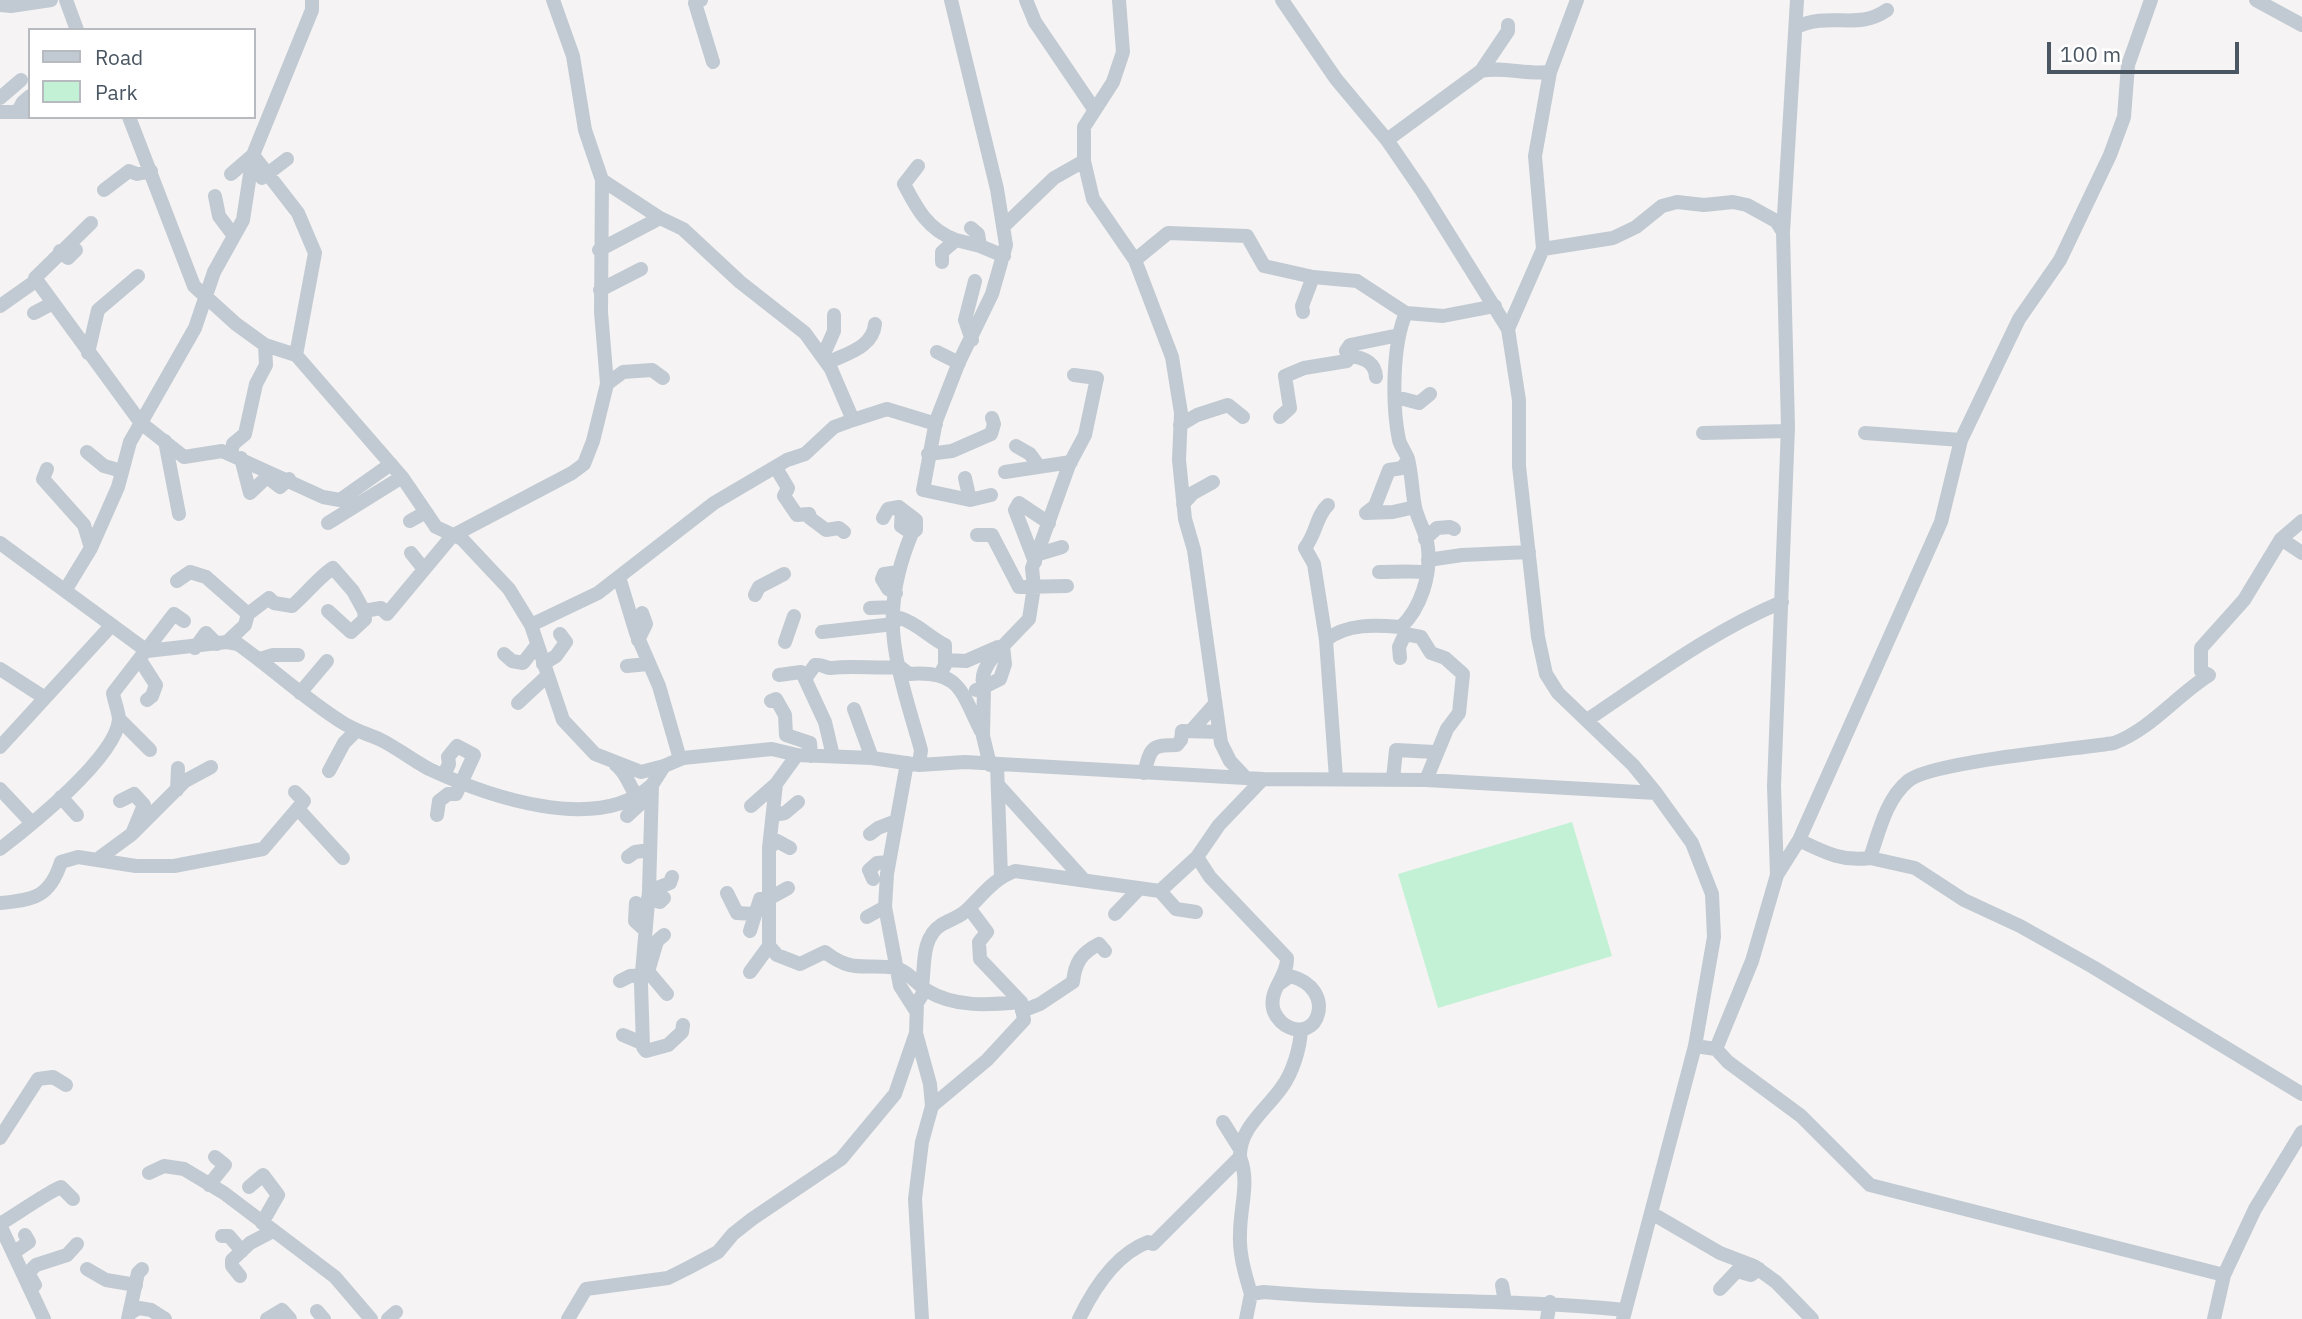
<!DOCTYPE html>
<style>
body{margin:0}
#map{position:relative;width:2302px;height:1319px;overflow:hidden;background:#f5f3f3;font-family:"IBM Plex Sans",sans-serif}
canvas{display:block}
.legend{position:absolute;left:28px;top:28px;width:228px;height:91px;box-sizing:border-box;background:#fff;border:2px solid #b7bbc0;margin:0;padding:9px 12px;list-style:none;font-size:21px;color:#4a5661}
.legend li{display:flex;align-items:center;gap:14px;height:35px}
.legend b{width:35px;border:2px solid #b7bbc0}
.scale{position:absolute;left:2047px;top:42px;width:192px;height:32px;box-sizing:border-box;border:4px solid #4a5661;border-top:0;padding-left:9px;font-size:21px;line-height:24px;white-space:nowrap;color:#4a5661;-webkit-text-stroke:5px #fff;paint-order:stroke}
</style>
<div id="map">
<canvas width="2302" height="1319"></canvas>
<ul class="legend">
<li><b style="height:9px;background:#c1cad2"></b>Road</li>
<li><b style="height:19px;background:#c3f1d5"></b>Park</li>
</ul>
<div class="scale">100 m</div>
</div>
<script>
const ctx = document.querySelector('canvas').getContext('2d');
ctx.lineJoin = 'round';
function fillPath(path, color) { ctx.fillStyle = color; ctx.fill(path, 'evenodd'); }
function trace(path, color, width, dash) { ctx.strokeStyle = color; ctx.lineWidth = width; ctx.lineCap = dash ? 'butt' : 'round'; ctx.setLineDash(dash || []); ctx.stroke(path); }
const green = new Path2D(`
 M 1572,822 L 1612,956 L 1438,1008 L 1398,874 Z`);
const minor = new Path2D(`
 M 66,0 L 77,30
 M 701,0 L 695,3 L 713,62
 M 951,0 L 997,189 L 1006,245 L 992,294 L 959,362 L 936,421 L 923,490 L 970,500 L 965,478
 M 1026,0 L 1035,22 L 1094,109
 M 1119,0 L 1123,52 L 1113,82 L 1084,127 L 1084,161 L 1093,199 L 1135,260 L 1172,357 L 1181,413 L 1179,460 L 1185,519 L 1194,550 L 1221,743 L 1230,761 L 1246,778
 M 1282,0 L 1336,79 L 1387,140 L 1422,191 L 1508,329 L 1519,400 L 1519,466 L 1538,637 L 1546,674 L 1558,693 L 1633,765 L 1656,793 L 1692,843 L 1712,894 L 1714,937 L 1695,1046 L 1623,1319
 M 2256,0 L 2302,25
 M 0,5 L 11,6 L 51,0
 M 1796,27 C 1831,11 1857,31 1887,10
 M 1481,71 C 1502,66 1526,75 1550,72
 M 0,98 L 21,80
 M 18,111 L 23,102 L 30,96
 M 0,112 L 30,112
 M 129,117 L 194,286 L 236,324 L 265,345 L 296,355 L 402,477 L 436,527 L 462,539 L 509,589 L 531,625 L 563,720 L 595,754 L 641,772 L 664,766
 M 1387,140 L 1481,71 L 1508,31 L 1508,25
 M 253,155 L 298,213 L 315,253 L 296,355
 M 918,166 L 904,184 C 917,209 928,230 956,240
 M 231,174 L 253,155
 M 262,178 L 287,159
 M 602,180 L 660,218 L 683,229 L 740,282 L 805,333 L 831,369 L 853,420 L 887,409 L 936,424
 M 104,190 L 129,171 L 137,174 L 151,171
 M 215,196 L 219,216 L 234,236
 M 91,223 L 35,278 L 141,423 L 184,457 L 222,451 L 323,497 L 340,500 L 391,464
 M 1003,227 L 1054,178 L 1084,161
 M 971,228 L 978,234 L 980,246 L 1004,256
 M 1543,249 L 1613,238 L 1636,227 L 1662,206 L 1677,202 L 1704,205 L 1733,202 L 1747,205 L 1776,221 L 1783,232
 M 599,250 L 660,218
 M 60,251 L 68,258 L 76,250
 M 1135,260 L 1168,233 L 1247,236 L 1264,266 L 1313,277 L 1357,281 L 1406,313 L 1443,316 L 1495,306
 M 942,262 L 942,252 L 956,240 L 980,246
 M 600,290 L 641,269
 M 0,306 L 37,280
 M 1303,312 L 1302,306 L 1313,277
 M 34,313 L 53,303
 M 1508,329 L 1543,249 L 1535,156 L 1550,72 L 1577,0
 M 972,340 L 965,320 L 975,281
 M 937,352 L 959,363
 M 88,353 L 98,310 L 138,276
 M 823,356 L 834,331 L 834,315
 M 827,363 C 845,354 873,348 875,324
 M 1376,377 C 1375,361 1362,357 1348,356 L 1346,351 L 1350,345 L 1399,335
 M 607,384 L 623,372 L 652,370 L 663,378
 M 1396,397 L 1419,403 L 1430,394
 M 1280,417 L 1290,408 L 1285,376 L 1304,368 L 1347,361 L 1348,356
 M 1180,425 L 1197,415 L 1228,405 L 1243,417
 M 1703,433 L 1788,431
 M 1865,433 L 1961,440
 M 165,441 L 179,514
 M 1016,446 L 1030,454 L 1038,465
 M 87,452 L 104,466 L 122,471
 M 231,454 L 233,444 L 245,434 L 256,384 L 266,365 L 265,345
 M 928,454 L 952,451 L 991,434 L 994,424 L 992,418
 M 241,458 L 250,493 L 267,477 L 280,487 L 289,479
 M 776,468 L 788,488 L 784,496 L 797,515 L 809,514 L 810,518 L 826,530 L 839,528 L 844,532
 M 47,469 L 43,479 L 84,525 L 91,548
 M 1005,472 L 1071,462
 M 970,500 L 991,495
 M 1183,504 L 1193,493 L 1213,482
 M 902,510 L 901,526 L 912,533 C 902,557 894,585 893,612 C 890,654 910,710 921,750 L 919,765
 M 1366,513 L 1375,506 L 1389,470 L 1402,468 L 1408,460
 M 1366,513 L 1393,512 L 1415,507
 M 883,518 L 888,509 L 899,507 L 916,520 L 916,530 L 912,533
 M 410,521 L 426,512
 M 2302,521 L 2281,539 L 2244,600 L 2201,648 L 2201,671 L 2209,675 C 2176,696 2151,729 2114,743 C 2077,749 1929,762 1908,781 C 1886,799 1879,832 1870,858 L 1915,868 L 1964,900 L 2020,926 L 2093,967 L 2302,1094
 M 328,523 L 402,477
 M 977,535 L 992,535 L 1019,587 L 1067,586
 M 1425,539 L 1437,528 L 1450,527 L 1454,529
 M 2281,539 L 2302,553
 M 0,543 L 147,651 L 227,642 L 238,644 C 273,669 304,698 340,721 C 353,730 365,733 379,739 C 396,747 412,760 429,769 C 487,796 597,835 652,785
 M 411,553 L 423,568
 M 1039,554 L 1062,547
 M 1428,560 L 1462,555 L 1529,552
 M 1035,562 L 1015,510 L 1019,503 L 1049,523
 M 1379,572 C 1392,572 1419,570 1427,573
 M 619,577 L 636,633 L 659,686 L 680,759
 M 177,581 L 190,572 L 206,577 L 248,614 L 245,625 L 227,642
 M 66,589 L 91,548 L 118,487 L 130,442 L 195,328 L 214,272 L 243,220 L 253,155 L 312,10 L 312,0
 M 896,593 L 888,589 L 882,579 L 884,574 L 899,572
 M 755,595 L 759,587 L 784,574
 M 870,608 L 893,607
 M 328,611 L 351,632 L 365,619 L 364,611
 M 248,614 L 269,598 L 274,603 L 292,606 C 304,596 322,574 333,568 L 353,591 L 364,611 L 381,608 L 387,614 L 452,536 L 572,473 L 584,464 L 593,441 L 607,384 L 601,312 L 602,180 L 585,130 L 573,56 L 553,0
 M 894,621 L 900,618 C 917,623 929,637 945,645 L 945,665 L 940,675
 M 531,625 L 598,593 L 714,503 L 787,460 L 805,454 L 834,427 L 853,420
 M 1401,627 C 1421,608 1431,575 1428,548 C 1427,534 1418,521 1415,507 C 1412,492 1412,475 1408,459 C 1406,453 1401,447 1399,440 C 1392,406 1392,345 1406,313
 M 822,632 L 894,624
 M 1405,634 L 1421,637 L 1431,653 L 1445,658 L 1463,674 L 1459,713 L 1447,729 L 1426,780
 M 638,640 L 646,624 L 642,613
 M 1326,640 L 1314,564 L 1305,548 C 1317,532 1316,516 1328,505
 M 785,642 L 794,616
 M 195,648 L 206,633 L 217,644
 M 504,654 L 512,661 L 523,663 L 537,645
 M 1400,658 L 1399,647 L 1405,634 L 1402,628
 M 260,659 L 273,655 L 298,655
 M 140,660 L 156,685 L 152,696 L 147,700
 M 946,660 L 966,661 L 998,647
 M 543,664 L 556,656 L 566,642 L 560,634
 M 627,666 L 648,664
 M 0,669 L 45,698
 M 779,675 L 801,672
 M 976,690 L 984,687 C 978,672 993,656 1003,646
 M 300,693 L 327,661
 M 771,701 L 776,699 L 785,715 L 786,735 L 810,743 L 811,756
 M 518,703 L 547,676
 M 854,709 L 872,758
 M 119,719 L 150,750
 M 1587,720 C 1650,678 1712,631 1782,602
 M 1191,731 L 1215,704
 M 0,747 L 110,627
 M 797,755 L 776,784 L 769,848 L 769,946 L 777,955 L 800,964 L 825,952 C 853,974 865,963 896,968 C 906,970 917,984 926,990 C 955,1008 989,1005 1021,1002
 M 833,756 L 825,722 L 805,679 L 815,665 C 822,664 826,668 831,668 C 854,665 877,669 900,667 L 909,674 C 961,670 961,692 981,731
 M 907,763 L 887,874 L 885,907 L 900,986 L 916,1011
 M 616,765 C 629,775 630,791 641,802
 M 990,765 L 983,736 L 984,687 L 1000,679 L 1005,664 L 1003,646 L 1029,619 L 1034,587 L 1032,568 L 1069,465 L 1085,435 L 1097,378 L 1074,375
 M 997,765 L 1001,876
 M 329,771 L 344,743 L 356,731
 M 1144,773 C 1151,748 1150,745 1177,745 L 1181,740 L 1182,731 L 1219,732
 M 1336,778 L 1326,640 C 1347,623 1376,625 1401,627
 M 1393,779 L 1396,750 L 1434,752 L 1435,756
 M 999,786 L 1083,879
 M 0,789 L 32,823
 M 177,790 L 178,768
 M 61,797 L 77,815
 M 751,806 L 776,784
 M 298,809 L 343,858
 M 437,815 L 439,801 L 448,794 L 456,794 L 474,755 L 457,746 L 448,757 L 449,764 L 444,775
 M 773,815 L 785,813 L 798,802
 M 627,816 L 641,803
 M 132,834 L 185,781 L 211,767
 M 870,834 L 878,828 L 896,821
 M 1799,840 C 1824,852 1842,862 1870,858
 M 769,848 L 777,841 L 790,848
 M 0,849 C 30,826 115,758 119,720 C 119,712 114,701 113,693 L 174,614 L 184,621
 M 628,857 L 635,852 L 650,850
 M 98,859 L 132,834 L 144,805 L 134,794 L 120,801
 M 1777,875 L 1799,840 L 1941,522 L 1961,440 L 2019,319 L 2060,260 L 2110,155 L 2124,117 L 2128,65 L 2151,0
 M 873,879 L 869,870 L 877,863 L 889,862
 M 649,891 L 670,883 L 672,877
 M 1160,891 L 1176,909 L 1196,912
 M 727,893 L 737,913 L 754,914
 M 648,898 L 660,902 L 664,898
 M 0,903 C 34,900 50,897 61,862 L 78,857 L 136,866 L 174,866 L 263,849 L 304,801 L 295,792
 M 636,903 L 635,921 L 645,930
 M 1115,914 L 1138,890
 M 867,917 L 885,907
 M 750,931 L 760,899 L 768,899 L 788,888
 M 750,972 L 769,946
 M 647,975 L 657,941 L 664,935
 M 620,981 L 630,976 L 651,975 L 667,994
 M 1279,984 L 1290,976 C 1338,988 1319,1046 1285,1025 C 1280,1022 1274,1014 1273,1008 C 1269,989 1288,976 1287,958 L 1210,877 L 1197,857 L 1219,825 L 1263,779 L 1426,780 L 1656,793
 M 922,987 C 925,966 921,938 941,925 C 951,919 961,917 969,908
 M 1022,1011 L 1040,1004 L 1073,982 C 1075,963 1081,953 1099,944 L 1105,951
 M 683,1025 L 682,1032 L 668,1045 L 646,1051 L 643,1047 L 641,984 L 649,891 L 652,785 L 664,766 L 683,758 L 772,749 L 797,755 L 872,758 L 919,765 L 965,762 L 1263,779
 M 916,1033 L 930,1084 L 932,1106 L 922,1142 L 915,1199 L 922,1319
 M 623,1035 L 642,1043
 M 1695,1046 L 1716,1049 L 1752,961 L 1777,875 L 1774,786 L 1788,427 L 1783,232 L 1797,0
 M 1716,1049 L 1728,1062 L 1801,1116 L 1870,1185 L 2224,1275 L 2214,1319
 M 932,1106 L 987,1060 L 1024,1020 L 1021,1002 L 980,959 L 979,942 L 987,932 L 969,908 C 984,893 995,878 1015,871 L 1160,891 L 1197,857
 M 1223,1122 L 1240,1149
 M 0,1138 L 38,1079 L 53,1077 L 66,1085
 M 1240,1157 C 1250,1183 1240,1206 1240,1234 C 1239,1254 1245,1274 1251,1294
 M 149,1173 L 164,1166 L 184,1169 L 224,1193 L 335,1277 L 371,1319
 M 209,1185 L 225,1165 L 215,1157
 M 249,1187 L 263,1175 L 278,1195 L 262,1223
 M 1653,1214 L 1720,1253 L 1754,1266 L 1776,1282 L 1812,1319
 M 0,1224 C 12,1217 53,1189 61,1187 L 73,1199
 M 0,1225 L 44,1319
 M 222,1236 L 229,1236 L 242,1251
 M 13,1253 L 29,1242 L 25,1235
 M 87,1269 L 106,1280 L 136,1285
 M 2224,1275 L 2255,1209 L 2302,1132
 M 240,1276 L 232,1266 L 232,1260 L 250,1243 L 273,1231
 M 35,1285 L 28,1273 L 36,1265 L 67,1255 L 77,1244
 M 1502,1285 L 1505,1302
 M 1720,1289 L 1737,1271 L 1751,1275 L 1759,1269
 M 317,1311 L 324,1319
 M 130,1313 L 139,1308 L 151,1310 L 165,1319
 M 128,1319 L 138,1273 L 142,1269
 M 267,1319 L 282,1310 L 290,1319
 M 388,1319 L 396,1312
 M 568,1319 L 586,1289 L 668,1278 L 688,1268 L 718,1252 L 733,1234 L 752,1219 L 841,1159 L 895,1094 L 916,1033 L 917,1003 L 925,990
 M 1079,1319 C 1093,1290 1116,1254 1148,1242 L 1153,1244 L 1240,1157 C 1239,1128 1267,1109 1282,1087 C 1293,1072 1300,1048 1301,1030
 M 1246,1319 L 1251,1294 L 1264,1292 C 1384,1303 1505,1298 1625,1310
 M 1547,1319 L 1550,1302`);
fillPath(green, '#c3f1d5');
trace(minor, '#c1cad2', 14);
</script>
